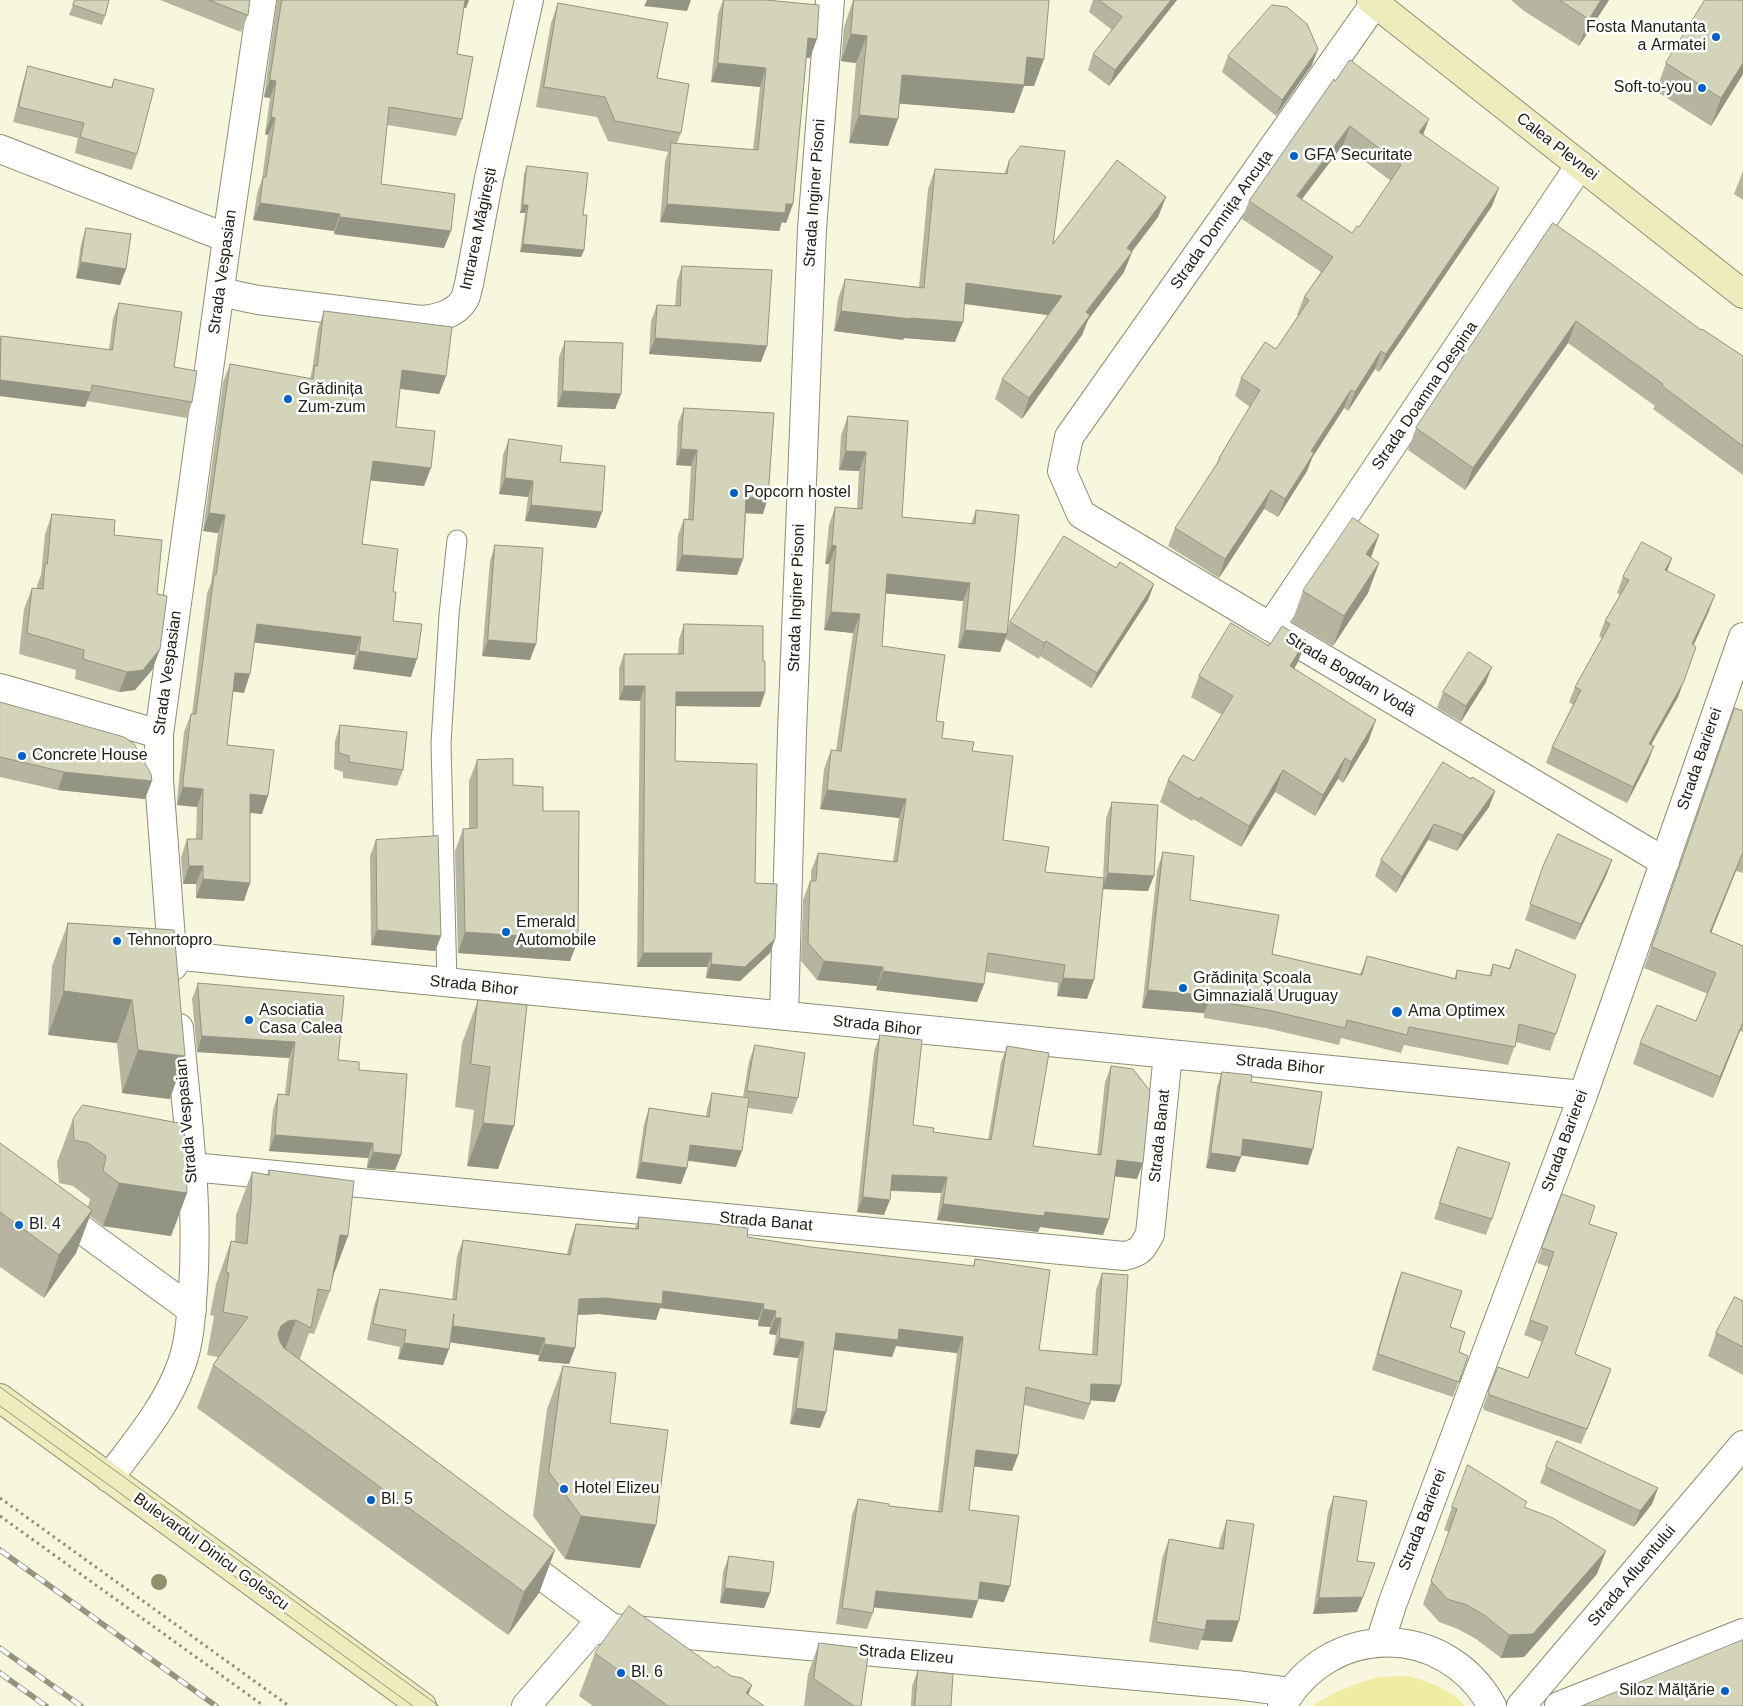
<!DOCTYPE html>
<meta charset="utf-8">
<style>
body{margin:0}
canvas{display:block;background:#f8f7dd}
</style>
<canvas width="1743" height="1706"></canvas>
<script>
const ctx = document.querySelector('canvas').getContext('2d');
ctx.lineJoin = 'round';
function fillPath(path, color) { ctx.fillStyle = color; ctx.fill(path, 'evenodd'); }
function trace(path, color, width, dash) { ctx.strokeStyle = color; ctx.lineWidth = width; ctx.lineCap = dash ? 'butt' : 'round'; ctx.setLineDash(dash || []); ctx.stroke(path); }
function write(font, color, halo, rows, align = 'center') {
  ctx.font = font + ' Helvetica,sans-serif'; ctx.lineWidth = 5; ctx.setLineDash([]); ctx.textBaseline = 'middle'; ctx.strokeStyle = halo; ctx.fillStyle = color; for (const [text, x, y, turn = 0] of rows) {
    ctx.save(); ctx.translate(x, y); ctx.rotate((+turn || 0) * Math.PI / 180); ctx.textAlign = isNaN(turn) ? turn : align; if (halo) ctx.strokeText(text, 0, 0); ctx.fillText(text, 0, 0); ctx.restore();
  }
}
const green = new Path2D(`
 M 1409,1676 C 1432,1683 1448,1688 1465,1706 L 1313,1706 C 1331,1693 1359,1681 1381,1677 C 1390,1676 1400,1676 1409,1676 Z`);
const path = new Path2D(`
 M 0,1498 L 289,1706
 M 0,1516 L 264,1706`);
const lane = new Path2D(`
 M 447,983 L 441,743 L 449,615 L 457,540`);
const street = new Path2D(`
 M 1375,3 L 1069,437 L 1062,471 L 1081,514 L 1665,862
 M 0,149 L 227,238
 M 220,292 L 258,300 L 421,320 C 436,319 456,314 464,300 C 467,296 467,289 469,284 L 489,178 L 529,0
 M 1270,627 L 1580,165
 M 0,688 L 159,734
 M 172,955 L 1583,1095
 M 173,966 L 159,780 L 159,734 L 227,238 L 262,0
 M 784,1016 L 792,732 L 812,229 L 830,0
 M 192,1167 L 1124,1256 C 1140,1253 1143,1248 1150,1234 L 1168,1054
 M 0,1170 L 192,1310
 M 109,1478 C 136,1442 167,1406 182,1363 C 190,1340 191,1314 193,1289 C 199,1202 187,1115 179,1028
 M 514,1555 L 620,1634
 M 1380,1642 L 1393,1602 L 1583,1095 L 1743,637
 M 526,1706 L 591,1631 L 612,1628 L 1236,1685 L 1290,1692
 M 1282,1706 C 1329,1622 1445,1621 1492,1706
 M 1521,1706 L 1743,1445
 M 1559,1706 L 1743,1633`);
const secondary = new Path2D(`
 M 1371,0 L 1743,294
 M 0,1398 L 422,1706`);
const tram = new Path2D(`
 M 0,1387 L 439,1706
 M 0,1406 L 413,1706`);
const rail = new Path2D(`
 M 0,1550 L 216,1706
 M 0,1648 L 81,1706
 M 0,1673 L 46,1706`);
const trees = [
 [159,1582]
];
const wall = new Path2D(`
 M 75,0 L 105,16 L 102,25 L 69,15 Z
 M 160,0 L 250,0 L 248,15 L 241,32 Z
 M 277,0 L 469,0 L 466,8 L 464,8 L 457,54 L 462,119 L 456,136 L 387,125 L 381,184 L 444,248 L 334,234 L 334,231 L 253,220 L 257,194 L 262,179 L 268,135 L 265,134 L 270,98 L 264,97 Z
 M 723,0 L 766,0 L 810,58 L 806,57 L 793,204 L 786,223 L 782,222 L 779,231 L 660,222 L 665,161 L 668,152 L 608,141 L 597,117 L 536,107 L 551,23 L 558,3 L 657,78 L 681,133 L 677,143 L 753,150 L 760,87 L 711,82 L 718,14 Z
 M 853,0 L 1034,86 L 1024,86 L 1014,113 L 900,103 L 888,146 L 849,143 L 856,63 L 841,61 L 844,27 Z
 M 1093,0 L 1177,0 L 1109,86 L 1088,70 L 1093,54 L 1112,30 L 1089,12 Z
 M 1511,0 L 1609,0 L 1579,46 L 1524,11 Z
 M 1228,56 L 1312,65 L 1276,116 L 1222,72 Z
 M 1666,63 L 1743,74 L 1711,126 L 1656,91 Z
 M 28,66 L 111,87 L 114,79 L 137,154 L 132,170 L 75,153 L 78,138 L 13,122 L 23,82 Z
 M 1335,81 L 1423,135 L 1492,206 L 1379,372 L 1375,369 L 1348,411 L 1344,408 L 1312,458 L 1307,471 L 1278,517 L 1264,509 L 1219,578 L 1168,546 L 1175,528 L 1216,466 L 1219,458 L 1250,407 L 1235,396 L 1241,378 L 1276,349 L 1298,316 L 1297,315 L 1304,297 L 1321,272 L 1242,219 L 1249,201 ZM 1343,145 L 1391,181 L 1359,227 L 1352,233 L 1301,199 Z
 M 1009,161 L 1053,244 L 1166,197 L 1158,217 L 1132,252 L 1124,272 L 1088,320 L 1082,335 L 1022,419 L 995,399 L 1002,379 L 1048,315 L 964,304 L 955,342 L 904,338 L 903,340 L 834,331 L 838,299 L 845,279 L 919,287 L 928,189 L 935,169 L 1004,174 Z
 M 527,166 L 583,215 L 584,250 L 581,257 L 520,252 L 525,213 L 520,213 L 524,174 Z
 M 1743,171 L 1743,200 L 1734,194 Z
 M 1553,223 L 1701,330 L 1743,356 L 1743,475 L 1653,409 L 1655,406 L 1568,343 L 1465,490 L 1408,450 L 1416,428 Z
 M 86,228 L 126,269 L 120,285 L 76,278 L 81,244 Z
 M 682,266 L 761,362 L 649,354 L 651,321 L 657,305 L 675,306 L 677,281 Z
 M 119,303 L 174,367 L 192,402 L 187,418 L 87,401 L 85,407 L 0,396 L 0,338 L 1,336 L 109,350 L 113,318 Z
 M 324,311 L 446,376 L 439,394 L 400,389 L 396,427 L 424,486 L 370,480 L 362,544 L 393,592 L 393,621 L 411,677 L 353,669 L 355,655 L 254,642 L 244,693 L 233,691 L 227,745 L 262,814 L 250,813 L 244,901 L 196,898 L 196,884 L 183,884 L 181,857 L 187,839 L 196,839 L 197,807 L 177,805 L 177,800 L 184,732 L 191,714 L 192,714 L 207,593 L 211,583 L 218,533 L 203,531 L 223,382 L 230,364 L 310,379 L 312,371 L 318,329 Z
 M 565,341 L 621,394 L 615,409 L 557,407 L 559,357 Z
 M 684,408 L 763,514 L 746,513 L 743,559 L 737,575 L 676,571 L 678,535 L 684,519 L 688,519 L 691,466 L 676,465 L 678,423 Z
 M 848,416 L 902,517 L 971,524 L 976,510 L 1008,627 L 1010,622 L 1116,568 L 1154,584 L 1148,600 L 1091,688 L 1040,656 L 1039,659 L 1006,639 L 1000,652 L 958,648 L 963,601 L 886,593 L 882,646 L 936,721 L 942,738 L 972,751 L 1003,840 L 1045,872 L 1103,878 L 1106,818 L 1112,802 L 1148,891 L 1103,889 L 1087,999 L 1057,996 L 1058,983 L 986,972 L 984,984 L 977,1002 L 876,990 L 877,986 L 817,980 L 801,961 L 803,900 L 810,881 L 811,881 L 811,871 L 818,853 L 893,862 L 899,818 L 820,809 L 824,769 L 831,750 L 836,751 L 853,633 L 824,630 L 829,564 L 825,564 L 829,525 L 835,507 L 857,509 L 859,471 L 839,470 L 841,435 Z
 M 509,439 L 602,512 L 596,528 L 525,521 L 528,497 L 499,494 L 503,455 Z
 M 52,514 L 114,535 L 157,594 L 160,649 L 152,670 L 135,690 L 119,692 L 75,679 L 76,670 L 19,654 L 24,609 L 32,588 L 37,588 L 37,585 L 41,575 L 45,534 Z
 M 1379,535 L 1371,558 L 1379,563 L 1368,593 L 1333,646 L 1292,622 L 1303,591 Z
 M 495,545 L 530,660 L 482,656 L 490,561 Z
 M 1672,558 L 1667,571 L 1709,611 L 1693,645 L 1678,697 L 1651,745 L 1648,762 L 1627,803 L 1546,763 L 1552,747 L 1573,705 L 1569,702 L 1575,687 L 1602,638 L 1599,636 L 1605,621 L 1620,595 L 1617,593 L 1623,577 Z
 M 684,624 L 763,661 L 765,692 L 760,707 L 676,706 L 675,761 L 755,883 L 775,939 L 770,953 L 740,981 L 706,978 L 707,967 L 637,967 L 640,701 L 619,700 L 619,668 L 624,654 L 678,654 L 679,639 Z
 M 1306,640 L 1298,662 L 1294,668 L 1368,742 L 1343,783 L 1338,779 L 1315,816 L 1275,792 L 1241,847 L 1193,819 L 1192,821 L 1160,802 L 1168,780 L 1194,761 L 1222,715 L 1191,697 L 1199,676 L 1269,646 Z
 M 1486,682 L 1461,722 L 1437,708 L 1443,692 Z
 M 0,702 L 145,799 L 58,790 L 0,777 Z
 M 1743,711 L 1743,873 L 1736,871 L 1711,933 L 1743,946 L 1743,1032 L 1740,1031 L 1713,1098 L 1633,1064 L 1640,1043 L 1696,1021 L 1708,994 L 1644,968 L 1728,729 Z
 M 340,725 L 403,770 L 397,786 L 343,778 L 343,772 L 334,769 L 335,741 Z
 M 477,760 L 513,785 L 543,811 L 578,940 L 570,961 L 458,953 L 455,851 L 463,829 L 469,829 L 469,781 Z
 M 1471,779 L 1495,791 L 1489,807 L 1457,851 L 1428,840 L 1396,893 L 1375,876 L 1381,860 Z
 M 376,840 L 441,936 L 435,951 L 371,945 L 370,856 Z
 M 1163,852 L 1190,900 L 1272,954 L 1360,974 L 1367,956 L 1454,979 L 1457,970 L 1489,976 L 1493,964 L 1509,968 L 1516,949 L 1556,1034 L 1550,1051 L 1516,1042 L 1508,1065 L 1404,1045 L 1401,1053 L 1341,1038 L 1339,1045 L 1266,1028 L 1204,1018 L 1204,1013 L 1142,1008 L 1157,870 Z
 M 1612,860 L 1606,876 L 1575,940 L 1525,920 L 1543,866 Z
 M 68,923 L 174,930 L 170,1099 L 122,1093 L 117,1043 L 48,1035 L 52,966 Z
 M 198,983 L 338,1060 L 359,1070 L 401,1155 L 395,1170 L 367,1168 L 368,1158 L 269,1151 L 273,1110 L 278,1094 L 285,1094 L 289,1058 L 197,1052 L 192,999 Z
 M 478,1000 L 527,1005 L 498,1169 L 467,1166 L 474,1110 L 455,1107 L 462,1043 Z
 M 880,1035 L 913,1125 L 933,1132 L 988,1140 L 1001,1062 L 1007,1046 L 1033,1146 L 1097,1155 L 1105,1082 L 1111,1066 L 1137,1179 L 1115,1176 L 1103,1235 L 1040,1227 L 1038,1232 L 937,1220 L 941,1193 L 890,1191 L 884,1215 L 857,1212 L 874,1051 Z
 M 755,1045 L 798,1098 L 792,1114 L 748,1108 L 736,1167 L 688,1161 L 681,1184 L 636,1178 L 644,1124 L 649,1108 L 706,1116 L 707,1109 L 712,1093 L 743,1097 L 749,1061 Z
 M 1222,1072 L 1251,1082 L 1308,1165 L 1241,1155 L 1235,1172 L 1206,1168 L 1217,1087 Z
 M 73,1119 L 187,1193 L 171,1236 L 103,1226 L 90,1216 L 76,1253 L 44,1298 L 0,1267 L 0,1143 L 88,1207 L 90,1199 L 73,1186 L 59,1183 L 57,1162 Z
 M 1458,1147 L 1492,1219 L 1486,1235 L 1434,1219 Z
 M 269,1170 L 348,1236 L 332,1279 L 330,1291 L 314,1334 L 309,1333 L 300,1359 L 555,1550 L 539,1593 L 508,1635 L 197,1408 L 213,1365 L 218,1357 L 207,1355 L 214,1316 L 210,1315 L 216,1284 L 231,1241 L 235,1242 L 236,1215 L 252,1172 L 267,1175 Z
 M 1562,1194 L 1589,1224 L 1575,1354 L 1611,1369 L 1581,1444 L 1484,1410 L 1483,1407 L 1498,1367 L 1528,1378 L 1542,1342 L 1524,1335 L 1549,1267 L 1537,1263 Z
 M 639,1217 L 747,1237 L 811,1247 L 973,1266 L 975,1259 L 1039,1350 L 1092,1354 L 1096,1290 L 1102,1273 L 1115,1402 L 1090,1400 L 1090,1404 L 1084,1420 L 1024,1405 L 1018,1455 L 1012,1471 L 974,1466 L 969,1510 L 1004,1602 L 978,1599 L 972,1618 L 874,1607 L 873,1613 L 867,1629 L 836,1624 L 852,1515 L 858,1499 L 889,1506 L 938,1511 L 957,1353 L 896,1346 L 892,1357 L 834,1350 L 826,1412 L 820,1428 L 790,1424 L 798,1358 L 773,1355 L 776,1335 L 769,1334 L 770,1327 L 758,1326 L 758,1320 L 660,1308 L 656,1320 L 599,1314 L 578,1315 L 575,1348 L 569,1364 L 538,1361 L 539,1355 L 450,1342 L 449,1349 L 443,1365 L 398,1359 L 400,1347 L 367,1340 L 374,1306 L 380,1289 L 452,1300 L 457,1256 L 463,1240 L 567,1254 L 570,1241 L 576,1224 L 635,1228 Z
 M 1402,1272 L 1450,1327 L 1459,1352 L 1468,1356 L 1453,1397 L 1372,1370 L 1396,1287 Z
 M 1743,1301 L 1743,1375 L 1708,1356 L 1716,1333 Z
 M 563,1366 L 610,1423 L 656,1525 L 640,1568 L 565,1559 L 533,1516 L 547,1409 Z
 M 1546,1467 L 1658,1488 L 1652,1504 L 1634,1527 L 1540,1483 Z
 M 1334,1496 L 1357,1561 L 1375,1563 L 1357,1612 L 1313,1614 L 1328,1512 Z
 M 1452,1507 L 1525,1508 L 1597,1574 L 1524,1657 L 1501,1658 L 1476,1639 L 1458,1629 L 1439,1622 L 1423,1604 L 1449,1532 L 1444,1530 Z
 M 1227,1520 L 1239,1621 L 1232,1642 L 1201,1640 L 1198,1650 L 1149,1642 L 1162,1559 L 1169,1539 L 1219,1548 L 1220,1540 Z
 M 729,1556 L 770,1593 L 764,1608 L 720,1603 L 723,1572 Z
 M 819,1643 L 861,1706 L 804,1706 L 808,1674 Z
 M 595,1653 L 715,1668 L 752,1685 L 748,1695 L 764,1706 L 593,1706 L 579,1696 Z
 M 918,1670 L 951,1706 L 911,1706 L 912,1686 Z`);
const shadedWall = new Path2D(`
 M 463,0 L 469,0 L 466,8 L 460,7 Z
 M 647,0 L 691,0 L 687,11 L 644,6 Z
 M 1171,0 L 1177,0 L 1109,86 L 1115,70 Z
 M 1601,0 L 1609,0 L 1579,46 L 1589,19 Z
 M 851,34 L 867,36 L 856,63 L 841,61 Z
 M 808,38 L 817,39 L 810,58 L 801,57 Z
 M 1318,49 L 1312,65 L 1276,116 L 1282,100 Z
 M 1027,57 L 1044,59 L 1034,86 L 1024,86 L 1014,113 L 892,103 L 902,75 Z
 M 718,63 L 766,68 L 760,87 L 711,82 Z
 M 1743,63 L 1743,74 L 1711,126 L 1721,98 Z
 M 270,80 L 276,81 L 270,98 L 264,97 Z
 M 859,115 L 898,119 L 888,146 L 849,143 Z
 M 271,117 L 275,118 L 268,135 L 265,134 Z
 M 1429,119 L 1422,138 L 1419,132 Z
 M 1350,126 L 1343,145 L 1290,215 L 1297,196 Z
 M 1499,188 L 1492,206 L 1379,372 L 1386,354 Z
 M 1166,197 L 1158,217 L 1119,268 L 1127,248 Z
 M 260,203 L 340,214 L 334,231 L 253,220 Z
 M 667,204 L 793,204 L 786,223 L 782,222 L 779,231 L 660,222 Z
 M 523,205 L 528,205 L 525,213 L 520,213 Z
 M 340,217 L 451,231 L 444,248 L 334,234 Z
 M 523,244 L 584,250 L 581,257 L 520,252 Z
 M 1132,252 L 1124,272 L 1088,320 L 1082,335 L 1022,419 L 1029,398 L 1086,312 Z
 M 81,262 L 126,269 L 120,285 L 76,278 Z
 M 966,283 L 1062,296 L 1055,316 L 959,303 Z
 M 841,311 L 963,322 L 955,342 L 904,338 L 903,340 L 834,331 Z
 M 1576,321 L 1568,343 L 1465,490 L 1473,468 Z
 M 655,338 L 767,346 L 761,362 L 649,354 Z
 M 1381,351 L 1375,369 L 1348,411 L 1355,392 Z
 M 402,370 L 446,376 L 439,394 L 396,388 Z
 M 0,380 L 91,392 L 85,407 L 0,396 Z
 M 1351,390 L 1344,408 L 1312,458 L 1307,471 L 1278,517 L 1285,499 L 1311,451 Z
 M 563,391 L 621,394 L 615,409 L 557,407 Z
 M 681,449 L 697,450 L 691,466 L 676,465 Z
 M 846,451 L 866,452 L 859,471 L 839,470 Z
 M 373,461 L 431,468 L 424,486 L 366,480 Z
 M 505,478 L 533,481 L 528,497 L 499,494 Z
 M 1271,490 L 1264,509 L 1219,578 L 1225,559 Z
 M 746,497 L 768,498 L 763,514 L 741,513 Z
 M 531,505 L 602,512 L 596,528 L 525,521 Z
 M 209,513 L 225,515 L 218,533 L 203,531 Z
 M 1379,535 L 1368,565 L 1366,554 Z
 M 832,545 L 836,546 L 829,564 L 825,564 Z
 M 682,555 L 743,559 L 737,575 L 676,571 Z
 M 1672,558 L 1666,574 L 1665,570 Z
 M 1379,563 L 1368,593 L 1333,646 L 1344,616 Z
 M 887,574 L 970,583 L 963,601 L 881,593 Z
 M 1154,584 L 1148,600 L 1091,688 L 1097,673 Z
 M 1715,595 L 1709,611 L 1687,660 L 1692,644 Z
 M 831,612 L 860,614 L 853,633 L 824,630 Z
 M 257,624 L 361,637 L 355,655 L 250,642 Z
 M 965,630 L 1007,634 L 1000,652 L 958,648 Z
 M 488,640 L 536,644 L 530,660 L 482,656 Z
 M 1306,640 L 1298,662 L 1283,687 L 1290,666 Z
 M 1046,641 L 1040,656 L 1039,659 L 1044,643 Z
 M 160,649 L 152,670 L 135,690 L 119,692 L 127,672 Z
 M 359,651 L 417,659 L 411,677 L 353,669 Z
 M 1492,667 L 1486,682 L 1461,722 L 1466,706 Z
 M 235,673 L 250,674 L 244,693 L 228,691 Z
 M 1684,681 L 1678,697 L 1643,759 L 1649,744 Z
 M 624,686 L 645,686 L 640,701 L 619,700 Z
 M 676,692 L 765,692 L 760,707 L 671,706 Z
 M 1376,720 L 1368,742 L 1343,783 L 1351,762 Z
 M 1654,746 L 1648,762 L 1627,803 L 1633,787 Z
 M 1345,758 L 1338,779 L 1315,816 L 1323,795 Z
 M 1283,770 L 1275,792 L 1241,847 L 1249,826 Z
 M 64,772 L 152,781 L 145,799 L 58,790 Z
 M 183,787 L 203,789 L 197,807 L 177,805 Z
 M 827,790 L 906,799 L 899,818 L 820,809 Z
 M 1495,791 L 1489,807 L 1457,851 L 1463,835 Z
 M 250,794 L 268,796 L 262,814 L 244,812 Z
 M 1434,824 L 1428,840 L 1396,893 L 1402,877 Z
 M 1743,852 L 1736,871 L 1703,953 L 1710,932 Z
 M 1612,860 L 1606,876 L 1575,940 L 1581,924 Z
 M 189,866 L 203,866 L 196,884 L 183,884 Z
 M 1108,873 L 1154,876 L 1148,891 L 1102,889 Z
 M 203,879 L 250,883 L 244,901 L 196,898 Z
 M 377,930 L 441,936 L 435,951 L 371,945 Z
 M 465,932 L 578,940 L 570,961 L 458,953 Z
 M 775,939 L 770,953 L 740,981 L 706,978 L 711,964 Z
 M 643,953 L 712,953 L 707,967 L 637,967 Z
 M 824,961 L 883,967 L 877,986 L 817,980 Z
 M 883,971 L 984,984 L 977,1002 L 876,990 Z
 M 1063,978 L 1094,980 L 1087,999 L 1057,996 Z
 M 1148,990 L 1211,996 L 1204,1013 L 1142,1008 Z
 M 64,991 L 132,1000 L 117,1043 L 48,1035 Z
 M 1743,1022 L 1740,1031 L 1713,1098 L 1720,1077 Z
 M 202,1036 L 295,1042 L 289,1058 L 197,1052 Z
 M 138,1050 L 185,1056 L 170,1099 L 122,1093 Z
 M 483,1123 L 514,1126 L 498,1169 L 467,1166 Z
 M 275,1135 L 373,1143 L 368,1158 L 269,1151 Z
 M 1243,1139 L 1313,1149 L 1308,1165 L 1238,1155 Z
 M 690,1145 L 742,1151 L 736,1167 L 685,1160 Z
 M 373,1152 L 401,1155 L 395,1170 L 367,1168 Z
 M 1211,1153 L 1241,1157 L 1235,1172 L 1206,1168 Z
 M 1117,1160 L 1143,1163 L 1137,1179 L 1111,1176 Z
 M 641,1162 L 687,1168 L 681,1184 L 636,1178 Z
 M 892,1175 L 947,1177 L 941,1193 L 886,1190 Z
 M 119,1183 L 187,1193 L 171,1236 L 103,1226 Z
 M 863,1197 L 890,1200 L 884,1215 L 857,1212 Z
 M 943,1204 L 1045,1212 L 1109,1219 L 1103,1235 L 1040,1227 L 1038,1232 L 937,1220 Z
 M 92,1210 L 76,1253 L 44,1298 L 59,1255 Z
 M 340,1235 L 348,1236 L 332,1279 L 324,1278 Z
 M 663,1291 L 764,1304 L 758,1320 L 660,1308 L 656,1320 L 599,1314 L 573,1315 L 579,1299 Z
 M 763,1309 L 776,1311 L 770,1327 L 758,1326 Z
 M 775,1318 L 781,1318 L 776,1335 L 769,1334 Z
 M 296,1320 L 280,1363 L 265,1369 L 281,1326 L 288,1321 Z
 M 453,1326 L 545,1338 L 539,1355 L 447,1342 Z
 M 899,1329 L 963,1337 L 957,1353 L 896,1346 L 892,1357 L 830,1349 L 836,1333 Z
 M 779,1338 L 804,1342 L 798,1358 L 773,1355 Z
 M 404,1343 L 449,1349 L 443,1365 L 398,1359 Z
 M 544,1344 L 575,1348 L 569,1364 L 538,1361 Z
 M 1611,1369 L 1606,1384 L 1581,1444 Z
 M 1091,1384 L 1121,1385 L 1115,1402 L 1085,1400 Z
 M 796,1408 L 826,1412 L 820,1428 L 790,1424 Z
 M 976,1450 L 1018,1455 L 1012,1471 L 970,1466 Z
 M 1658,1488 L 1652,1504 L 1634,1527 L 1640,1511 Z
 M 581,1516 L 656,1525 L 640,1568 L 565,1559 Z
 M 555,1550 L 539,1593 L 508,1635 L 524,1592 Z
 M 1606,1551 L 1597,1574 L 1524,1657 L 1501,1658 L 1509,1635 Z
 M 980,1582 L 1010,1586 L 1004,1602 L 974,1598 Z
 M 725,1588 L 770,1593 L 764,1608 L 720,1603 Z
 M 876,1591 L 978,1601 L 972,1618 L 870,1607 Z
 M 1363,1597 L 1357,1612 L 1313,1614 L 1319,1598 Z
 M 1207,1620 L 1239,1621 L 1232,1642 L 1201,1640 L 1205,1630 Z
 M 752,1685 L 744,1706 L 746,1693 Z`);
const building = new Path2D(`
 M 75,0 L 109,0 L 105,16 L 73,5 Z
 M 209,0 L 250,0 L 248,15 Z
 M 282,0 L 465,0 L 457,54 L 473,57 L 462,119 L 389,107 L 381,184 L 455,194 L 451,231 L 340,217 L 340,214 L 260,203 L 263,177 L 266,177 L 275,118 L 271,117 L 276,81 L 270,80 Z
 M 724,0 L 766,0 L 819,5 L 817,39 L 808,38 L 793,204 L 786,204 L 785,213 L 667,204 L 671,143 L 758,150 L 766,68 L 718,63 Z
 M 854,0 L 1049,0 L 1044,59 L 1027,57 L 1024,85 L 902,75 L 898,119 L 859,115 L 867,36 L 851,34 Z
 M 1099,0 L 1171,0 L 1115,70 L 1093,54 L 1122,17 Z
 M 1560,0 L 1601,0 L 1589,19 Z
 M 1705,0 L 1743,0 L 1743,63 L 1721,98 L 1666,63 Z
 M 558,3 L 668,23 L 657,78 L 689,84 L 681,133 L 615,121 L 605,97 L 544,87 Z
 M 1272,5 L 1287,7 L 1307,24 L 1318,49 L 1282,100 L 1228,56 Z
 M 1350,60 L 1429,119 L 1419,132 L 1499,188 L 1386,354 L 1381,351 L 1355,392 L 1351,390 L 1311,451 L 1314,453 L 1285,499 L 1271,490 L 1225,559 L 1175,528 L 1220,459 L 1219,458 L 1260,390 L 1241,378 L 1265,342 L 1276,349 L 1309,300 L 1304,297 L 1333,257 L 1249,201 L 1334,79 L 1335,81 ZM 1350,126 L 1401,165 L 1359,227 L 1357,226 L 1352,233 L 1297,196 Z
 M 28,66 L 112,88 L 114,79 L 154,89 L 137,154 L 80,137 L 84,123 L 19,107 Z
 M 1021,146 L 1065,151 L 1053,244 L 1117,160 L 1166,197 L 1127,248 L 1132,252 L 1086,312 L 1090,315 L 1029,398 L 1002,379 L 1062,296 L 966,283 L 963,322 L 911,318 L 911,319 L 841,311 L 845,279 L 924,288 L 935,169 L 1007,174 L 1009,161 Z
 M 527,166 L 588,173 L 583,215 L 587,215 L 584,250 L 523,244 L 528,205 L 523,205 Z
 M 1553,223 L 1598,254 L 1701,330 L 1702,329 L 1743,356 L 1743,446 L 1662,386 L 1663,384 L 1576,321 L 1473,468 L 1416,428 Z
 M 86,228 L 131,234 L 126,269 L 81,262 Z
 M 682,266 L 772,270 L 767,346 L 655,338 L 657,305 L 680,306 Z
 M 119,303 L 182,312 L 174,367 L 197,371 L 192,402 L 92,385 L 91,392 L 0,380 L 1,336 L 112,350 Z
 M 324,311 L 452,327 L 446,376 L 402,370 L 396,427 L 435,431 L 431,468 L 373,461 L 362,544 L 398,549 L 393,592 L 396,592 L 393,621 L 422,624 L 417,659 L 359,651 L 361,637 L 257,624 L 250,674 L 235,673 L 227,745 L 274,750 L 268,796 L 250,794 L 250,883 L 203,879 L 203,866 L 189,866 L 187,839 L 202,839 L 203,789 L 183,787 L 183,782 L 191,714 L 196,714 L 214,575 L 216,575 L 225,515 L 209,513 L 230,364 L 313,379 L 315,365 L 317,366 Z
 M 565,341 L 623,343 L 621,394 L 563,391 Z
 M 684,408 L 774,413 L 768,498 L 746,497 L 743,559 L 682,555 L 684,519 L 693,520 L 697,450 L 681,449 Z
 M 848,416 L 908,421 L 902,517 L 975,524 L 976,510 L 1019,515 L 1007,634 L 965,630 L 970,583 L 887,574 L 882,646 L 945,655 L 936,721 L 944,722 L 942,738 L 974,742 L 972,751 L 1013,756 L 1003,840 L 1049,847 L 1045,872 L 1104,878 L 1094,980 L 1063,978 L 1065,965 L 988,953 L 984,984 L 883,971 L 883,967 L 824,961 L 808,943 L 810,881 L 816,881 L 818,853 L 897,862 L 906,799 L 827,790 L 831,750 L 841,751 L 860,614 L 831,612 L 836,546 L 832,545 L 835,507 L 862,509 L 866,452 L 846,451 Z
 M 509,439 L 562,446 L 560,462 L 605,466 L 602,512 L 531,505 L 533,481 L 505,478 Z
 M 52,514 L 115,520 L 114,535 L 162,540 L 157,594 L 167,596 L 160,649 L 143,670 L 127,672 L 83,659 L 84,650 L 27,633 L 32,588 L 43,589 L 45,564 L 47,564 Z
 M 1353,518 L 1379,535 L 1366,554 L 1379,563 L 1344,616 L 1303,591 Z
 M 1064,536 L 1116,568 L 1120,562 L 1154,584 L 1097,673 L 1046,641 L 1044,643 L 1010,622 Z
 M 1642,542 L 1672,558 L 1665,570 L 1715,595 L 1692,644 L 1696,647 L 1684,681 L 1649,744 L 1654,746 L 1633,787 L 1552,747 L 1581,690 L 1575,687 L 1610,624 L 1605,621 L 1629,580 L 1623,577 Z
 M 495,545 L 543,548 L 536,644 L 488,640 Z
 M 1231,623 L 1269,646 L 1282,626 L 1306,640 L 1290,666 L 1376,720 L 1351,762 L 1345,758 L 1323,795 L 1283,770 L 1249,826 L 1200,797 L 1200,800 L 1168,780 L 1183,755 L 1194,761 L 1233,696 L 1199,676 Z
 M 684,624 L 763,626 L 763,661 L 765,661 L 765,692 L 676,692 L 675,761 L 757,764 L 755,883 L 777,884 L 775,939 L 745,967 L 711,964 L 712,953 L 643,953 L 645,686 L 624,686 L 624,654 L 683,654 Z
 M 1469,652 L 1492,667 L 1466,706 L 1443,692 Z
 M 0,702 L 124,737 L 134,744 L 151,774 L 152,781 L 64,772 L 0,757 Z
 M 1735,708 L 1743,711 L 1743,852 L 1710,932 L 1743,946 L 1743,1022 L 1720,1077 L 1640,1043 L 1657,1005 L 1696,1021 L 1716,973 L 1652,947 Z
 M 340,725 L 407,732 L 403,770 L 349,762 L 349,756 L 339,753 Z
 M 513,759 L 513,785 L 543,787 L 543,811 L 579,811 L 578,940 L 465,932 L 463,829 L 477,828 L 477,760 Z
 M 1443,762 L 1471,779 L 1472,777 L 1495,791 L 1463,835 L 1434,824 L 1402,877 L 1381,860 Z
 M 1112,802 L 1158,805 L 1154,876 L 1108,873 Z
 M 1558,834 L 1612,860 L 1581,924 L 1530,904 L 1543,866 Z
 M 438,836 L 441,936 L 377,930 L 376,840 Z
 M 1163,852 L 1194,856 L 1190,900 L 1279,915 L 1272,954 L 1362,975 L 1367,956 L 1456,979 L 1457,970 L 1491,976 L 1493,964 L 1510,969 L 1516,949 L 1576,975 L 1556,1034 L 1519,1024 L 1515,1047 L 1409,1027 L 1407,1035 L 1347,1020 L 1345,1028 L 1272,1011 L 1210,1000 L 1211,996 L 1148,990 Z
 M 68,923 L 174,930 L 185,1056 L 138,1050 L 132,1000 L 64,991 Z
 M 198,983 L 344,996 L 338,1060 L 359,1062 L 359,1070 L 407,1074 L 401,1155 L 373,1152 L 373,1143 L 275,1135 L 278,1094 L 289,1095 L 295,1042 L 202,1036 Z
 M 478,1000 L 527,1005 L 514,1126 L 483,1123 L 490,1067 L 471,1064 Z
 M 880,1035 L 922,1040 L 913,1125 L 934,1128 L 933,1132 L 991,1140 L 1007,1046 L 1049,1053 L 1033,1146 L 1101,1155 L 1111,1066 L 1133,1069 L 1150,1091 L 1143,1163 L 1117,1160 L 1109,1219 L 1045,1212 L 1044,1216 L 943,1204 L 947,1177 L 892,1175 L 890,1200 L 863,1197 Z
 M 755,1045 L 805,1053 L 798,1098 L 747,1091 Z
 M 1222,1072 L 1252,1075 L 1251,1082 L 1322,1092 L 1313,1149 L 1243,1139 L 1241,1157 L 1211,1153 Z
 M 712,1093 L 749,1098 L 742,1151 L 690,1145 L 687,1168 L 641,1162 L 649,1108 L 709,1117 Z
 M 83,1105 L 184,1124 L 187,1193 L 119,1183 L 103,1171 L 106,1156 L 88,1143 L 74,1140 L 73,1119 Z
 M 0,1143 L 92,1210 L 59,1255 L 0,1212 Z
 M 1458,1147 L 1510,1163 L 1492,1219 L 1440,1203 Z
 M 269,1170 L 354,1181 L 348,1236 L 340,1235 L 330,1291 L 318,1289 L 311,1328 L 296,1320 L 288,1321 L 281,1326 L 278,1334 L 280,1342 L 284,1348 L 555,1550 L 524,1592 L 213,1365 L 248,1317 L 223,1312 L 229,1273 L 226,1272 L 231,1241 L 247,1244 L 251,1202 L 252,1172 L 269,1175 Z
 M 1562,1194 L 1595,1206 L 1589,1224 L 1617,1233 L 1575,1354 L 1611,1369 L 1587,1429 L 1490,1395 L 1488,1392 L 1498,1367 L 1528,1378 L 1548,1327 L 1530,1320 L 1554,1252 L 1542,1248 Z
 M 639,1217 L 713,1224 L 748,1228 L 747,1237 L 811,1247 L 974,1266 L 975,1259 L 1050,1270 L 1039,1350 L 1097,1355 L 1102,1273 L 1128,1275 L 1121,1385 L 1091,1384 L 1090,1404 L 1026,1387 L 1018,1455 L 976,1450 L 969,1510 L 1019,1516 L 1010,1586 L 980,1582 L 978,1601 L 876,1591 L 873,1613 L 842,1608 L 858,1499 L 889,1504 L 889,1506 L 942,1512 L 963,1337 L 899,1329 L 898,1340 L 836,1333 L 826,1412 L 796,1408 L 804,1342 L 779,1338 L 781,1318 L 775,1318 L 776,1311 L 763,1309 L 764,1304 L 663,1291 L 662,1304 L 605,1298 L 579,1299 L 575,1348 L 544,1344 L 545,1338 L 453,1326 L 454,1314 L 449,1349 L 404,1343 L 406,1330 L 373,1324 L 380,1289 L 456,1300 L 463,1240 L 570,1255 L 576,1224 L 638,1229 Z
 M 1402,1272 L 1462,1291 L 1450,1327 L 1465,1332 L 1459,1352 L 1468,1356 L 1459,1382 L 1378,1354 Z
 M 1735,1297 L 1743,1301 L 1743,1347 L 1716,1333 Z
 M 563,1366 L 616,1373 L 610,1423 L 668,1430 L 656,1525 L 581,1516 L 549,1472 Z
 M 1557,1441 L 1658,1488 L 1640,1511 L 1546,1467 Z
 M 1468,1465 L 1527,1502 L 1524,1507 L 1553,1518 L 1606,1551 L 1533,1634 L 1509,1635 L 1484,1615 L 1467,1605 L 1447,1599 L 1431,1581 L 1457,1509 L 1452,1507 Z
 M 1334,1496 L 1367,1501 L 1357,1561 L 1375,1563 L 1363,1597 L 1319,1598 Z
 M 1227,1520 L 1254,1524 L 1239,1621 L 1207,1620 L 1205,1630 L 1156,1622 L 1169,1539 L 1223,1549 Z
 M 729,1556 L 774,1562 L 770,1593 L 725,1588 Z
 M 629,1606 L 715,1668 L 717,1666 L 731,1676 L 742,1678 L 752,1685 L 746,1693 L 764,1706 L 668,1706 L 595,1653 Z
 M 1743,1640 L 1743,1706 L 1582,1706 Z
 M 819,1643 L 869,1649 L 861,1706 L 854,1706 L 814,1679 Z
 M 918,1670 L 953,1674 L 951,1706 L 915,1706 Z`);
const markers = [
 [1716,37,5,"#0061ca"],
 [1702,88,5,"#0061ca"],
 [1294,156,5,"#0061ca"],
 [288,399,5,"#0061ca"],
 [734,493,5,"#0061ca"],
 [22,756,5,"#0061ca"],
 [506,932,5,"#0061ca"],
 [117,941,5,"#0061ca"],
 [1183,988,5,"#0061ca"],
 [1397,1012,6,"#0061ca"],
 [249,1020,5,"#0061ca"],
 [19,1225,5,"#0061ca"],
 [564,1489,5,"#0061ca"],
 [371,1500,5,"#0061ca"],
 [621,1673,5,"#0061ca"],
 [1725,1691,5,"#0061ca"]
];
const poiNames = [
 ["Fosta Manutanta",1706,28,"right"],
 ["a Armatei",1706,46,"right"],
 ["Soft-to-you",1692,88,"right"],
 ["GFA Securitate",1304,156],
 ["Grădinița",298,390],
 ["Zum-zum",298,408],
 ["Popcorn hostel",744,493],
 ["Concrete House",32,756],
 ["Emerald",516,923],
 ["Automobile",516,941],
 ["Tehnortopro",127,941],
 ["Grădinița Școala",1193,979],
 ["Gimnazială Uruguay",1193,997],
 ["Asociatia",259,1011],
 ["Casa Calea",259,1029],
 ["Ama Optimex",1408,1012],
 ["Bl. 4",29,1225],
 ["Hotel Elizeu",574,1489],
 ["Bl. 5",381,1500],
 ["Bl. 6",631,1673],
 ["Siloz Mălțărie",1715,1691,"right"]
];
const streetNames = [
 ["Calea Plevnei",1557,147,38],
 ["Strada Inginer Pisoni",815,193,-86],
 ["Strada Domnița Ancuța",1222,220,-55],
 ["Intrarea Măgirești",479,229,-78],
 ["Strada Vespasian",223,272,-82],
 ["Strada Doamna Despina",1425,396,-56],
 ["Strada Inginer Pisoni",797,598,-88],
 ["Strada Vespasian",168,673,-82],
 ["Strada Bogdan Vodă",1350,675,31],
 ["Strada Barierei",1700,759,-71],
 ["Strada Bihor",474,986,6],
 ["Strada Bihor",877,1026,6],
 ["Strada Bihor",1280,1065,6],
 ["Strada Vespasian",187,1121,-95],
 ["Strada Banat",1160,1136,-84],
 ["Strada Barierei",1565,1141,-70],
 ["Strada Banat",766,1222,5],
 ["Strada Barierei",1423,1520,-69],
 ["Bulevardul Dinicu Golescu",211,1552,36],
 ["Strada Afluentului",1632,1576,-50],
 ["Strada Elizeu",906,1655,5]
];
fillPath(green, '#efeda3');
trace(lane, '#8e8e75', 21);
trace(street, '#8e8e75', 30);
trace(secondary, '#8e8e75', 30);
trace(path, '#8f8f7d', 3, [2.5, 4]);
trace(lane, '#fff', 19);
trace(street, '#fff', 28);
trace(secondary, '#eeecbc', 28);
trace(tram, '#959482', 1);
trace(rail, '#959482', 5.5);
trace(rail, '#fff', 4, [11]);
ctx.fillStyle = '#92916d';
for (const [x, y] of trees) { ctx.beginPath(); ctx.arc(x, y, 8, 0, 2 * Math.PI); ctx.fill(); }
fillPath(wall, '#b6b6a0');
fillPath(shadedWall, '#949482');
fillPath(building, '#d4d4ba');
trace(building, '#949482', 1);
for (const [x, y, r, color] of markers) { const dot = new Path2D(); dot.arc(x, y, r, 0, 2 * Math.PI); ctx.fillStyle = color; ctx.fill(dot); trace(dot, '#fff', 2); }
write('16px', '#222218', '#fff', poiNames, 'left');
write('16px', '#222218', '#fff', streetNames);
</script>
